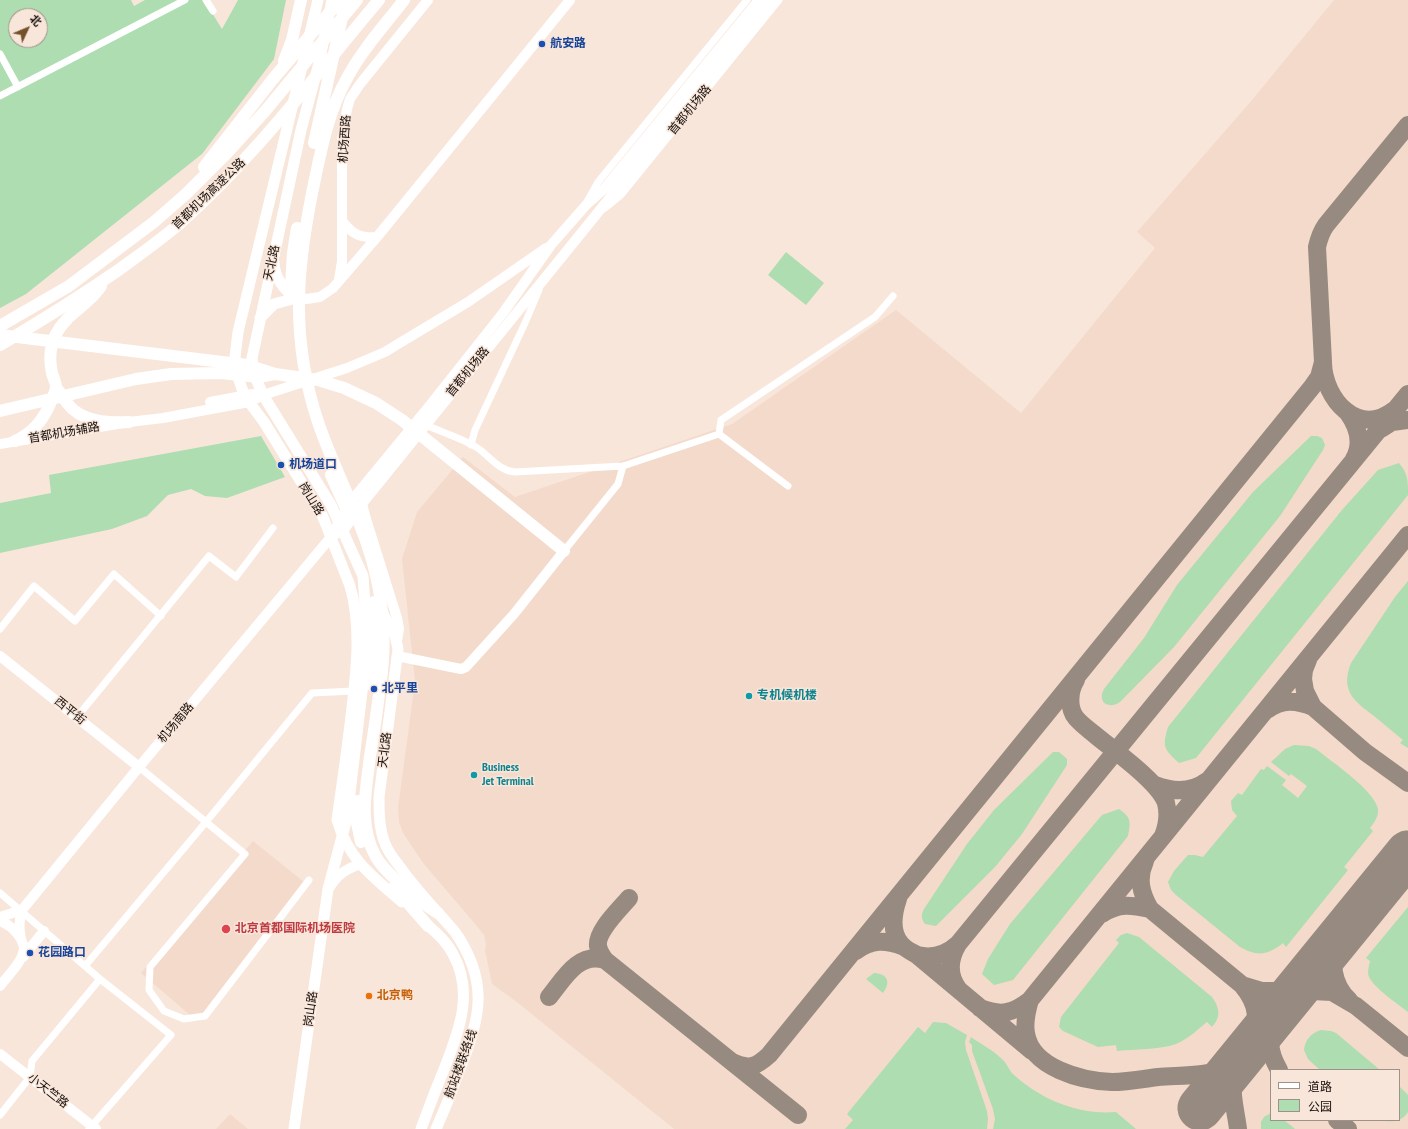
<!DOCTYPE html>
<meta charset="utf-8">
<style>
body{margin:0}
#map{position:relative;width:1408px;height:1129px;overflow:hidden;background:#f9e6da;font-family:"PT Sans Narrow","Noto Sans SC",sans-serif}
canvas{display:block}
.legend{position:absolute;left:1270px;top:1069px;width:130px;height:52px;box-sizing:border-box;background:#f9e6da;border:1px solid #9f9188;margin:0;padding:5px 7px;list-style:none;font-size:12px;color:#18110d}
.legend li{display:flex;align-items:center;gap:8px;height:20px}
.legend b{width:20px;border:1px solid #9f9188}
.north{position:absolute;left:8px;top:8px;width:40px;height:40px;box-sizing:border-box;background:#f9e6da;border:1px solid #9f9188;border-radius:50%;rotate:46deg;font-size:11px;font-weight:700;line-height:16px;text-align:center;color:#18110d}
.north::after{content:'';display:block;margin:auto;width:14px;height:18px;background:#74512a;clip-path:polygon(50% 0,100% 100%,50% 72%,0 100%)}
</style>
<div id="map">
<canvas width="1408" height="1129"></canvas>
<ul class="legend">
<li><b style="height:5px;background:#fff"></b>道路</li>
<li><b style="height:11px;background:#adddb0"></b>公园</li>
</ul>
<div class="north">北</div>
</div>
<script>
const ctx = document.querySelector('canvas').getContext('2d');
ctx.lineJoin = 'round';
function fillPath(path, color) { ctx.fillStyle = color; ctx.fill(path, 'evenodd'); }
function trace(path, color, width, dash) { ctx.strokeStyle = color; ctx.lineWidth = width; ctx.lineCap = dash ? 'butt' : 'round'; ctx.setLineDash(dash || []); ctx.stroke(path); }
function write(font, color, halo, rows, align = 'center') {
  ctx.font = font + ' "PT Sans Narrow","Noto Sans SC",sans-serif'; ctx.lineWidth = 3; ctx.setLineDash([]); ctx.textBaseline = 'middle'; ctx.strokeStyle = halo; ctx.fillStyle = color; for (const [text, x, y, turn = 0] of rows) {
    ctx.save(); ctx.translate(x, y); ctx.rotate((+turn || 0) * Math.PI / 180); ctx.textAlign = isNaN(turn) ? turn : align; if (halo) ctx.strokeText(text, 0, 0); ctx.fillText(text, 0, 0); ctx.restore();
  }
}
const built = new Path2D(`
 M 1334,0 L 1408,0 L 1408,1129 L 674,1129 L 518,1003 L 492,984 L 485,950 L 486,944 L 484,935 L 476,925 L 423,863 L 403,833 L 399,822 L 398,808 L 415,681 L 402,559 L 417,512 L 463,457 L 515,497 L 732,424 L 896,310 L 1021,413 L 1155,248 L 1137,232 L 1252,100 ZM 1271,1070 L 1399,1070 L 1399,1120 L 1271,1120 Z
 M 253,841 L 309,886 L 198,1022 L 141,973 Z
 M 230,1114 L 248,1129 L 216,1129 Z`);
const green = new Path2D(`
 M 0,0 L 131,0 L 134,6 L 145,0 L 204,0 L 222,29 L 238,0 L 286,0 L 274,59 L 202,154 L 26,294 L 0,308 ZM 16,16 L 40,16 L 40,40 L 16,40 Z
 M 786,252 L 824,283 L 806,305 L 768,275 Z
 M 261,436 L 285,477 L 227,498 L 205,496 L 191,489 L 168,495 L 147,516 L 112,529 L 0,553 L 0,503 L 51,493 L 49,475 Z
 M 1311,436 L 1317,436 L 1322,438 L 1325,445 L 1323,450 L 1280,516 L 1174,647 L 1120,702 C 1108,710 1097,702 1104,689 L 1144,638 L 1177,585 L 1253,492 Z
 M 1399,463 C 1408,474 1408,480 1408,495 L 1196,758 L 1179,763 C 1164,749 1162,747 1168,727 L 1342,510 L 1378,470 Z
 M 1408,581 L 1408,748 L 1400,743 L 1403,740 C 1393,732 1384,724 1374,716 C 1354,701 1340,691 1351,663 L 1395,597 Z
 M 1294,745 L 1309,746 L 1316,749 C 1332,762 1374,790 1378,809 C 1379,816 1374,823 1370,828 L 1373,831 L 1344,867 L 1348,870 L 1286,947 L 1283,943 C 1268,955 1257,957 1240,947 L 1176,895 L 1171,890 L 1168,882 L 1174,871 L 1188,855 L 1195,855 L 1203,857 L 1237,816 L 1232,810 L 1231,801 L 1238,793 L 1242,795 L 1261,769 L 1264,770 L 1267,766 L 1286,780 L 1282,785 L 1298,798 L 1307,786 L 1291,774 L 1289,776 L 1271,762 L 1285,749 Z
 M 1053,752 L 1059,752 L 1067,759 L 1067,765 L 1022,834 L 995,867 L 936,926 L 925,924 C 921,918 921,915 924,909 L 967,844 L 994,810 Z
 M 1119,809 C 1131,817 1131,822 1128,836 L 1013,980 L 994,985 L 982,974 L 988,959 L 1010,924 L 1102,815 Z
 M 1408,907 L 1408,1012 C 1397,1003 1375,989 1369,977 C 1367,972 1369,966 1370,961 L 1366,958 Z
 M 1127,933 L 1139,937 L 1212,997 C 1220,1008 1221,1017 1212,1027 L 1207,1022 C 1197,1030 1188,1039 1176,1044 C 1159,1050 1135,1049 1117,1051 L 1116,1045 L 1098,1047 L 1063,1031 L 1059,1027 L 1061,1017 L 1119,943 L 1116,940 L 1121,935 Z
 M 874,973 C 888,974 891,982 883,993 L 866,979 Z
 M 933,1022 L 946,1023 L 967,1035 L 965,1042 L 966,1050 L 987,1111 L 988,1119 L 987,1129 L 845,1129 L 853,1120 L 847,1114 L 918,1027 L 925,1033 Z
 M 1321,1030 L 1331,1031 L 1336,1033 L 1380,1070 L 1320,1070 L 1308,1059 L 1304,1050 C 1305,1040 1311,1033 1321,1030 Z
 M 971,1037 C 981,1044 994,1051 1003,1060 C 1008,1065 1009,1071 1014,1075 C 1042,1100 1078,1115 1116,1112 L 1136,1129 L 993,1129 L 995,1119 L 993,1109 L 972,1051 L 972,1045 L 969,1042 Z
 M 1399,1086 L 1408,1095 L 1408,1112 C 1402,1121 1395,1122 1384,1121 L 1383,1120 L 1399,1120 Z
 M 1271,1113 L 1271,1120 L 1284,1120 L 1295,1129 L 1261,1129 L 1261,1122 L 1264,1117 Z`);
const taxiway = new Path2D(`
 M 1323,363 C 1324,399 1358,438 1394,410
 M 1348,413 C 1358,427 1363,443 1354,459
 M 1381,429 L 1392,422 L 1408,420
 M 1308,660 L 1304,670 L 1303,679 L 1305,691 L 1313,707 L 1365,752 L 1408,783
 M 1076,680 C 1069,691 1068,708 1076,718 C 1081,724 1088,729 1094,734 C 1113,750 1159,782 1166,803 C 1169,815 1167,826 1163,836
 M 1267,710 C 1282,699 1296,700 1313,707
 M 1155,785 C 1173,792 1191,793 1207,781
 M 1145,861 C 1137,879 1141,893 1150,909 L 1242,985 L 1262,991 L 1280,991 L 1287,989 L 1306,979
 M 629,898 C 620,909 596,931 598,946 C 599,951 602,956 605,960 L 798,1115
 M 898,899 C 893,914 890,932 901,944 C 905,949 912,952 917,955 L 1032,1051
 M 1102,914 C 1119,903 1131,905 1150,909
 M 1348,927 C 1345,931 1342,935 1339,940 C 1328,959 1333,986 1349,1000
 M 958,944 L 1408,394
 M 856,951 C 871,939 886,940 902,946
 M 917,955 C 933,959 946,955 958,944 C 949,959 948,976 959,990
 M 1242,985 C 1261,1008 1257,1020 1250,1047
 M 549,997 C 563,980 578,951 605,960
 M 1030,1000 C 1027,1010 1024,1022 1026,1033 C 1031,1068 1082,1081 1112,1082 C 1127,1082 1143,1079 1158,1077 C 1180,1075 1207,1077 1227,1067 C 1233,1064 1239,1058 1244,1054
 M 1286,1004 L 1303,993 L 1312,991 L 1332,992 L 1356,1006 L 1408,1048
 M 980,1008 C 1001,1016 1012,1014 1030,1000 L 1408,535
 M 1275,1017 C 1269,1039 1267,1049 1279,1070
 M 732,1062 C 749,1070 756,1067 769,1055 L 1312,387 L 1319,377 L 1323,362 L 1317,247 C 1319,238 1321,232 1326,225 L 1408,125
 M 1337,1120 L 1348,1129
 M 1238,1129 C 1236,1112 1230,1092 1234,1075 C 1236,1068 1240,1061 1244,1055`);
const runway = new Path2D(`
 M 1200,1108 L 1408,853`);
const street = new Path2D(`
 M 206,0 L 213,11
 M 0,54 L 18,87
 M 0,96 L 185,0
 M 588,200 L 598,182 L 747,0
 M 605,208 L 621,195 L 779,0
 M 426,425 C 441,432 467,440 479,449 C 491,458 500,471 515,472 L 623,466 L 719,434 L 788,486
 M 719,434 L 721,420 L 875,317 L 893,296
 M 471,445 L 475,430 L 525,323 L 539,290
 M 564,551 L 618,484 L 623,466
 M 0,629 L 34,586 L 75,621 L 114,574 L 161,616
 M 77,717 L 209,556 L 236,577 L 273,528
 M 139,767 L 245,854 L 150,967 L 149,990 L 164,1011 L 184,1019 L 205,1016 L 309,880
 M 0,893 L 100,979 L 171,1035 L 89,1129
 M 85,966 L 206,822 L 312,693 L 354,691
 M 0,1115 L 30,1077 L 32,1061 L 100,979`);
const secondary = new Path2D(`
 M 343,222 C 353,235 361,238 377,237
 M 339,280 L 342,261 L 342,140 L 347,109 L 350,99 L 360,84 L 428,0
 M 296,298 L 306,299 L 320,297 L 333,288 L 377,237 L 570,0
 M 210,402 L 253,394
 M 0,444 L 129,422 L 163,418 L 249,402 L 263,395 L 347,368 L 385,352 L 398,344 L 468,302 L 546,248
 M 362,504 L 366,519 L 397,618 L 399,629 L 397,641
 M 336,534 L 343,531 L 365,500 L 770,0
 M 0,656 L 139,767
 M 397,656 L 461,669 L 466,667 L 514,614 L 564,551
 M 330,887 C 337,875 346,869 360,864
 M 0,917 L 22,910
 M 0,921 C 10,925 15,930 21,939
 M 23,957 L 44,931
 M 0,986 C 8,975 23,962 24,948 C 24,945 22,942 21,939 C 19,930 19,919 22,910 L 139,767 L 331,537 L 348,505 L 427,409 L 503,313 L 551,245 L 587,204 L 604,189 L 759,0
 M 0,1054 L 96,1129`);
const primary = new Path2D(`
 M 318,0 L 238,332 L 235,357 L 239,380 L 242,389 L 249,402 L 264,422 L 323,517 L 350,586 C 362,627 356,674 351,716 C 347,751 342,785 337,820 C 349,860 372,876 402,902
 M 274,262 C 274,277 284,290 296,298
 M 260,318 L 274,304 L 296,298
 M 382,612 L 395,635 L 398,649 L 379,797 C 379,814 379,830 386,846 C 390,855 397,863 403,871 C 419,893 438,912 455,932 C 489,981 481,1018 460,1069 C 453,1089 445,1109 436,1129
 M 294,1129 L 328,889 L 347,818 L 364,675 L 366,635 L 365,604 L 363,576 L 331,505 L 263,395 L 254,374 L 252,358 L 301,130 L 319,63 L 332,0
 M 421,1129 C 428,1110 435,1091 443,1072 C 458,1033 475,994 453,954 C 446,940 433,930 422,920`);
const highway = new Path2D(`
 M 404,0 C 384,26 361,51 346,80 C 330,109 323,141 316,174 C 297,262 289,335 318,422 C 339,484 373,537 381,603 C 385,631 384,660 380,687 C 377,710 374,733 370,756 C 366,789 358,826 376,857 C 386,874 421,903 438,913
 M 284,61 L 292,40 L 301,0
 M 314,143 L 346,0
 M 204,167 L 273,79 L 340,0
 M 291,285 L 293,253 L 297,228
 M 0,326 L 69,286 L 154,222 L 186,194 L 228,152 L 266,110 L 357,0
 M 0,335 L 247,365 L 275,374 L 318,380 L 344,388 L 376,403 L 402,420 L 564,551
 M 0,345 C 41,321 81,296 120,269 C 139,255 159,241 178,225 C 254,158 314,77 379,0
 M 58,390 C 62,394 64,399 67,403 C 81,422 108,423 129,422
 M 0,411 L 136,379 L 171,374 L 221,373 L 259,377 L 274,374
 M 15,441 C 33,433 45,418 52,399 C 53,396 56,391 56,387 C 56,383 53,377 52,373 C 49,360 50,346 56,334 C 66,314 89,305 101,286
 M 331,475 L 349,515
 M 373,686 L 375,643 L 374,602
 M 358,801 L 356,818 L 361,842
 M 394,887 L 428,926`);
const markers = [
 [542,44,4,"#1a4fb4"],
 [281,465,4,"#1a4fb4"],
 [374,689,4,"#1a4fb4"],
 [749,696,4,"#0f9aa8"],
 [474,775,4,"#0f9aa8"],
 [226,929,5,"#e0444e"],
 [30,953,4,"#1a4fb4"],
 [369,996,4,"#e8710a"]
];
const transitNames = [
 ["航安路",550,44],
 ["机场道口",289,465],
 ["北平里",382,689],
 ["花园路口",38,953]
];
const streetNames = [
 ["首都机场路",690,110,-51],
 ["机场西路",345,139,-86],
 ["首都机场高速公路",209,194,-44],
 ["天北路",272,263,-78],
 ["首都机场路",468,372,-51],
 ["首都机场辅路",64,433,-10],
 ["岗山路",311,499,58],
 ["西平街",70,711,39],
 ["机场南路",176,723,-50],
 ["天北路",385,750,-83],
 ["岗山路",311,1009,-82],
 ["航站楼联络线",461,1064,-70],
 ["小天竺路",48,1091,38]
];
const cultureNames = [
 ["专机候机楼",757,696],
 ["Business",482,768],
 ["Jet Terminal",482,782]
];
const healthNames = [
 ["北京首都国际机场医院",235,929]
];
const foodNames = [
 ["北京鸭",377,996]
];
fillPath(built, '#f4daca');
fillPath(green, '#adddb0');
trace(taxiway, '#978a81', 18);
trace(runway, '#978a81', 45);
trace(street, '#fff', 7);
trace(secondary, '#fff', 10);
trace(primary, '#fff', 11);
trace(highway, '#fff', 12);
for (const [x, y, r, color] of markers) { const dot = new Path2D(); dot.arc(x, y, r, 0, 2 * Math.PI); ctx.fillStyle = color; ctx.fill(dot); trace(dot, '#f9e6da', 1.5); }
write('bold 12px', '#164399', '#f9e6da', transitNames, 'left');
write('12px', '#18110d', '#f9e6da', streetNames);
write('bold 12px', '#0d838f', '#f9e6da', cultureNames, 'left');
write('bold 12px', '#be3a42', '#f9e6da', healthNames, 'left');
write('bold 12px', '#c56008', '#f9e6da', foodNames, 'left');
</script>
